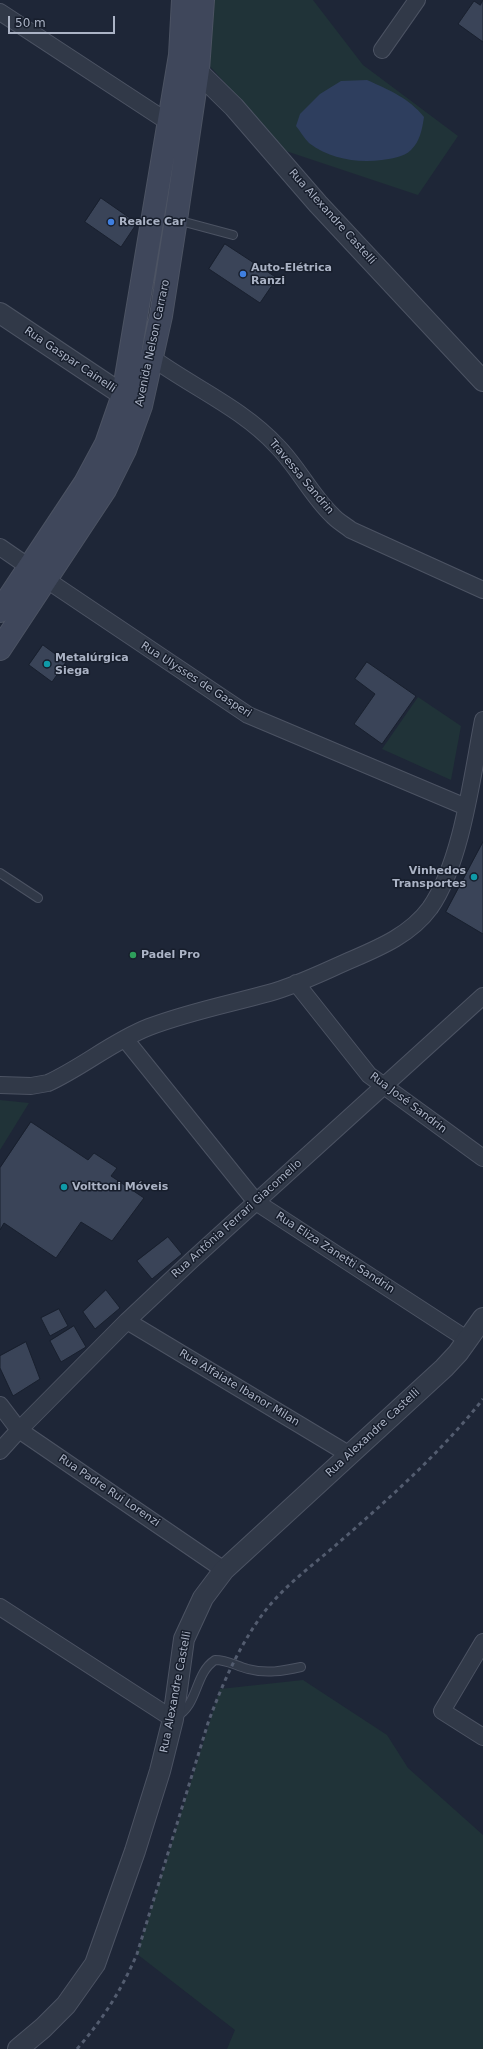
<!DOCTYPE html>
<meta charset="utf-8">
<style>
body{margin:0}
#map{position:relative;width:483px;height:2049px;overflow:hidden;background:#1e2637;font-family:"DejaVu Sans",sans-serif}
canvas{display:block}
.scale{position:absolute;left:8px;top:16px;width:107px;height:18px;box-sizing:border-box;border:2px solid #abb3c5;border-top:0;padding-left:5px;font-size:12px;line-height:14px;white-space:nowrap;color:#abb3c5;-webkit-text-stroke:3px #171e2c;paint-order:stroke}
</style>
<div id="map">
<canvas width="483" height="2049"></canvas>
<div class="scale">50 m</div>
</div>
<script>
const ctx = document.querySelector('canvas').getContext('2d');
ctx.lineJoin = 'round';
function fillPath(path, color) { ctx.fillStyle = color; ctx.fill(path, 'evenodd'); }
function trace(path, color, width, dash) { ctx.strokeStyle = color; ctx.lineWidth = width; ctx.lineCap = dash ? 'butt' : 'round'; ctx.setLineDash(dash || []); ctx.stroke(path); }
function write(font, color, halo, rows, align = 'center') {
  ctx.font = font + ' "DejaVu Sans",sans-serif'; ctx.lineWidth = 3; ctx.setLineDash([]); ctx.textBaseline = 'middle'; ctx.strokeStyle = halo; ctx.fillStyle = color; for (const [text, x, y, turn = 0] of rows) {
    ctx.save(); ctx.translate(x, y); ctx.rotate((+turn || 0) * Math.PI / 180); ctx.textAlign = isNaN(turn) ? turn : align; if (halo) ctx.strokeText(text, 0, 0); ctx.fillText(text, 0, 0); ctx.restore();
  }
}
const green = new Path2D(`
 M 205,0 L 313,0 L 363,65 L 458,136 L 418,195 L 286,151 L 199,54 Z
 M 418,697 L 461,726 L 451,780 L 382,749 Z
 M 0,1100 L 29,1103 L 0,1150 Z
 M 303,1680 L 387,1735 L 408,1768 L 483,1835 L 483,2049 L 227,2049 L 235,2030 L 137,1954 L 220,1689 Z`);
const water = new Path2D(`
 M 367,80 C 389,90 409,98 424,117 C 422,130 420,141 411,150 C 404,157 390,159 382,160 C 356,163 330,159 309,143 C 304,138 300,131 296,126 L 300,114 L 320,94 L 341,81 Z`);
const building = new Path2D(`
 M 483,0 L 483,42 L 458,24 L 474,1 L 480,5 Z
 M 101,198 L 137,223 L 121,247 L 85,222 Z
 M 225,244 L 277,278 L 260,303 L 209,269 Z
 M 43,645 L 66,662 L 52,682 L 29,665 Z
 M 367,662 L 416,696 L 382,744 L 354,724 L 375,694 L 355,679 Z
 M 483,842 L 483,934 L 446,912 Z
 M 31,1122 L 88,1160 L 94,1153 L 117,1168 L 111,1176 L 144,1198 L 112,1241 L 81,1222 L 56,1258 L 4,1223 L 0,1230 L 0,1168 Z
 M 168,1237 L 182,1254 L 152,1279 L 137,1261 Z
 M 106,1290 L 120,1308 L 95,1329 L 83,1312 Z
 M 59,1309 L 68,1326 L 50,1336 L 41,1318 Z
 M 74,1326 L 86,1347 L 61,1362 L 50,1341 Z
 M 26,1342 L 40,1379 L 13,1396 L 0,1368 L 0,1356 Z`);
const service = new Path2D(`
 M 177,220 L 233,235
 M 0,873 L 38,898
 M 176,1717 C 199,1704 194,1674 215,1660 C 228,1660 236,1666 248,1669 C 266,1674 283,1671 301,1667`);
const minor = new Path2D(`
 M 0,12 L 168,122
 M 382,50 L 417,0
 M 151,357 C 192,387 242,408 277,446 C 298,467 311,495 332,515 C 337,521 345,525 351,530 L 483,590
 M 0,547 L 29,567 L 31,578 L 38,581 L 47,580 L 248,715 L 466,807
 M 296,983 L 369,1075 L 483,1158
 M 125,1039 L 256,1202 L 468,1340
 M 0,1085 L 31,1086 L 48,1083 C 83,1067 113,1041 149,1027 C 188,1012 229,1004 269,993 C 298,985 325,971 353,959 C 381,947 411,934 430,908 C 462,862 472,776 483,720
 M 127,1321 L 350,1455
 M 0,1405 L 19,1430 L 224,1570
 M 0,1451 L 19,1430 L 127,1321 L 192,1260 L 483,996
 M 0,1607 L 173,1719
 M 483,1642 L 442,1711 L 483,1737`);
const tertiary = new Path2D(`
 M 187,61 L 234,107 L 318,204 L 483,381
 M 0,313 L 135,403
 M 18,2049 L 43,2028 L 66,2005 L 95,1964 L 135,1851 L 160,1771 L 173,1719 L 184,1639 L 203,1598 L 224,1570 L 444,1368 L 458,1353 L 483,1318`);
const secondary = new Path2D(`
 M 0,611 L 85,483 L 106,444 L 123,395 L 180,55 L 183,0
 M 0,649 L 105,490 L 125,450 L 141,406 L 161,316 L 177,213 L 198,70 L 203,0`);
const rail = new Path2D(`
 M 77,2049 C 103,2019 121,1991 137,1954 L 208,1723 C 222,1685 238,1648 262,1615 C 284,1585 316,1563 344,1538 C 394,1494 442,1451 483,1399`);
const markers = [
 [111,222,4,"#3f7fe0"],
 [243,274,4,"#3f7fe0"],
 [47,664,4,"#0f9aa8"],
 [474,877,4,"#0f9aa8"],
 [133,955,4,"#2e9e5b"],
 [64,1187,4,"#0f9aa8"]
];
const streetNames = [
 ["Rua Alexandre Castelli",332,217,48],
 ["Avenida Nelson Carraro",153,343,-78],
 ["Rua Gaspar Cainelli",70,360,34],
 ["Travessa Sandrin",301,477,50],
 ["Rua Ulysses de Gasperi",196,680,33],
 ["Rua José Sandrin",408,1103,37],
 ["Rua Antônia Ferrari Giacomello",237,1219,-42],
 ["Rua Eliza Zanetti Sandrin",335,1253,33],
 ["Rua Alfaiate Ibanor Milan",239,1388,31],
 ["Rua Alexandre Castelli",373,1433,-43],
 ["Rua Padre Rui Lorenzi",109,1491,34],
 ["Rua Alexandre Castelli",176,1692,-79]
];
const poiNames = [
 ["Realce Car",119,222],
 ["Auto-Elétrica",251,268],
 ["Ranzi",251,281],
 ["Metalúrgica",55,658],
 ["Siega",55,671],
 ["Vinhedos",466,871,"right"],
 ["Transportes",466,884,"right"],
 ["Padel Pro",141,955],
 ["Volttoni Móveis",72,1187]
];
fillPath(green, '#203338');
fillPath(water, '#2e3e5e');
fillPath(building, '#3a4458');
trace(building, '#19202e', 1);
trace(service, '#4c5363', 10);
trace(minor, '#4c5363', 18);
trace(tertiary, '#4c5363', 22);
trace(secondary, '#4c5363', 24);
trace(service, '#313948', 8);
trace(minor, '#313948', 16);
trace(tertiary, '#313948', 20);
trace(secondary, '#3f475b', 22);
trace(rail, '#535c6f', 3, [4, 4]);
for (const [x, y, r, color] of markers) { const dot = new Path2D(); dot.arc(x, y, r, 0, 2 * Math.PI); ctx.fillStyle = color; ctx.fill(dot); trace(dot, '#171e2c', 1.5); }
write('11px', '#abb3c5', '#171e2c', streetNames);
write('bold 11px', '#abb3c5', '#171e2c', poiNames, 'left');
</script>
